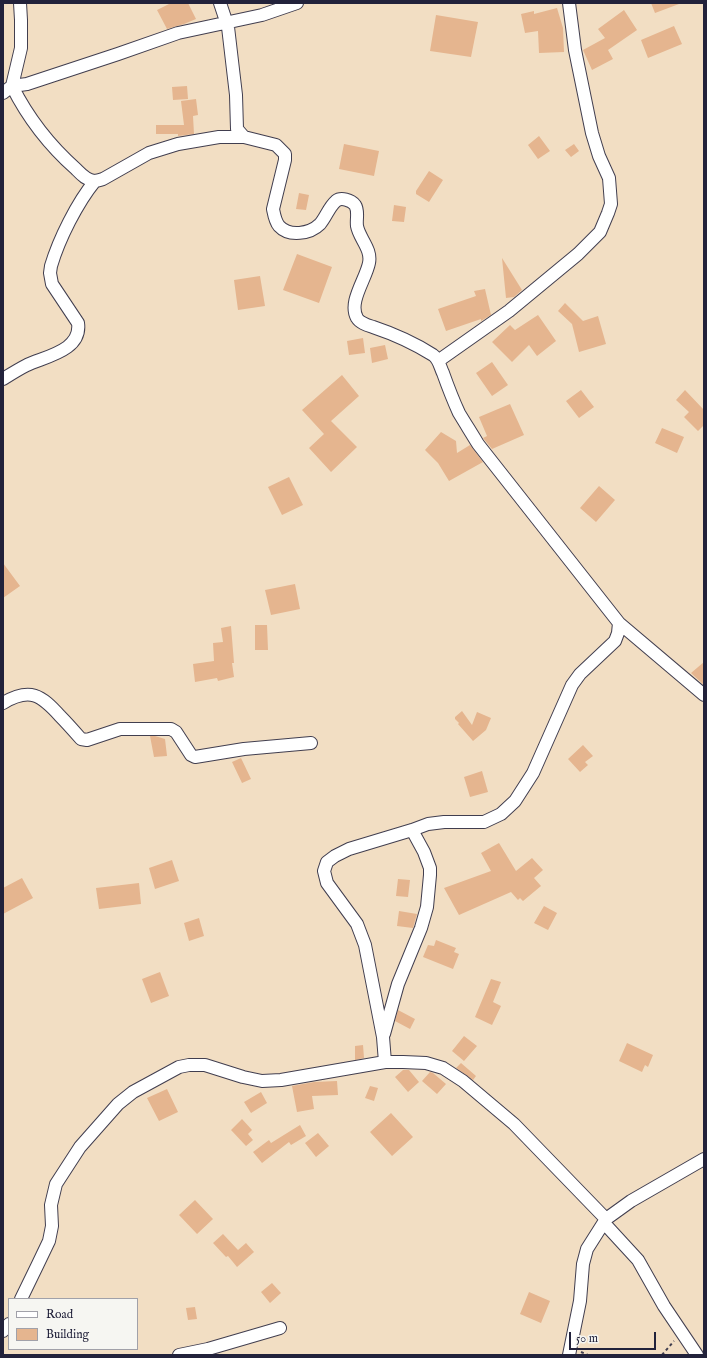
<!DOCTYPE html>
<style>
body{margin:0}
#map{position:relative;width:707px;height:1358px;overflow:hidden;background:#f2dec3;font-family:"IM FELL English",serif}
canvas{display:block}
.frame{position:absolute;inset:0;border:4px solid #22223b;pointer-events:none}
.legend{position:absolute;left:8px;top:1298px;width:130px;height:52px;box-sizing:border-box;background:#f6f6f2;border:1px solid #a1a1a9;margin:0;padding:5px 7px;list-style:none;font-size:12px;color:#22223b}
.legend li{display:flex;align-items:center;gap:8px;height:20px}
.legend b{width:20px;border:1px solid #a1a1a9}
.scale{position:absolute;left:569px;top:1332px;width:87px;height:18px;box-sizing:border-box;border:2px solid #22223b;border-top:0;padding-left:5px;font-size:12px;line-height:14px;white-space:nowrap;color:#22223b;-webkit-text-stroke:3px #f6f6f2;paint-order:stroke}
</style>
<div id="map">
<canvas width="707" height="1358"></canvas>
<div class="frame"></div>
<ul class="legend">
<li><b style="height:5px;background:#fff"></b>Road</li>
<li><b style="height:11px;background:#e5b58f"></b>Building</li>
</ul>
<div class="scale">50 m</div>
</div>
<script>
const ctx = document.querySelector('canvas').getContext('2d');
ctx.lineJoin = 'round';
function fillPath(path, color) { ctx.fillStyle = color; ctx.fill(path, 'evenodd'); }
function trace(path, color, width, dash) { ctx.strokeStyle = color; ctx.lineWidth = width; ctx.lineCap = dash ? 'butt' : 'round'; ctx.setLineDash(dash || []); ctx.stroke(path); }
const building = new Path2D(`
 M 171,3 L 188,3 L 196,19 L 184,24 L 167,29 L 157,10 Z
 M 651,3 L 679,3 L 679,4 L 655,13 Z
 M 557,8 L 563,28 L 564,52 L 539,53 L 538,31 L 525,33 L 521,14 L 534,11 L 534,14 Z
 M 624,10 L 637,30 L 608,50 L 613,59 L 592,70 L 583,50 L 605,38 L 598,29 Z
 M 436,15 L 478,22 L 471,57 L 430,51 Z
 M 674,26 L 682,44 L 648,58 L 641,40 Z
 M 187,86 L 188,99 L 173,100 L 172,87 Z
 M 196,99 L 198,115 L 193,116 L 194,134 L 178,136 L 178,134 L 156,134 L 156,125 L 184,125 L 181,101 Z
 M 539,136 L 550,151 L 538,159 L 528,145 Z
 M 344,144 L 379,151 L 374,176 L 339,169 Z
 M 574,144 L 579,151 L 571,157 L 565,150 Z
 M 429,171 L 443,180 L 429,202 L 416,194 L 416,191 Z
 M 299,193 L 309,195 L 306,210 L 296,209 Z
 M 394,205 L 406,207 L 404,222 L 392,221 Z
 M 297,254 L 332,267 L 319,303 L 283,290 Z
 M 502,258 L 522,290 L 514,297 L 506,298 Z
 M 260,276 L 265,306 L 238,310 L 234,280 Z
 M 485,289 L 491,315 L 481,321 L 481,319 L 446,331 L 438,309 L 476,296 L 474,291 Z
 M 565,303 L 583,321 L 598,316 L 606,344 L 579,352 L 572,324 L 558,311 Z
 M 538,315 L 556,341 L 537,356 L 529,345 L 512,362 L 492,342 L 510,325 L 515,330 Z
 M 363,338 L 365,353 L 349,355 L 347,341 Z
 M 385,345 L 388,359 L 372,363 L 370,348 Z
 M 492,362 L 508,385 L 492,396 L 476,373 Z
 M 342,375 L 359,396 L 331,421 L 357,447 L 331,472 L 309,448 L 324,434 L 302,410 Z
 M 581,390 L 594,407 L 579,418 L 566,401 Z
 M 685,390 L 704,410 L 704,425 L 698,431 L 684,417 L 689,412 L 676,400 Z
 M 510,404 L 524,435 L 492,449 L 483,438 L 487,436 L 479,417 Z
 M 662,428 L 684,437 L 677,453 L 655,443 Z
 M 441,432 L 456,441 L 457,453 L 470,445 L 483,462 L 449,481 L 438,463 L 425,450 Z
 M 289,477 L 303,505 L 282,515 L 268,487 Z
 M 599,486 L 615,500 L 596,522 L 580,508 Z
 M 3,563 L 20,586 L 3,598 Z
 M 295,584 L 300,609 L 271,615 L 265,590 Z
 M 255,625 L 267,625 L 268,650 L 255,650 Z
 M 231,626 L 234,663 L 232,663 L 234,677 L 218,681 L 217,678 L 195,682 L 193,664 L 214,661 L 213,643 L 223,642 L 221,628 Z
 M 704,662 L 704,685 L 691,673 Z
 M 462,711 L 472,725 L 477,712 L 491,718 L 486,730 L 473,741 L 458,724 L 459,723 L 455,719 L 455,717 Z
 M 150,736 L 155,736 L 165,739 L 167,756 L 154,757 Z
 M 583,745 L 593,756 L 585,762 L 588,765 L 580,772 L 568,759 Z
 M 241,758 L 251,779 L 242,783 L 232,762 Z
 M 482,771 L 488,792 L 470,797 L 464,777 Z
 M 499,843 L 516,871 L 532,858 L 543,870 L 534,878 L 541,886 L 523,901 L 520,898 L 518,900 L 511,892 L 459,915 L 444,888 L 491,871 L 481,853 Z
 M 172,860 L 179,881 L 155,889 L 149,868 Z
 M 22,878 L 33,898 L 3,914 L 3,888 Z
 M 398,879 L 410,880 L 408,897 L 396,896 Z
 M 139,883 L 141,904 L 99,909 L 96,888 Z
 M 544,906 L 557,913 L 548,930 L 534,923 Z
 M 399,911 L 417,914 L 413,928 L 397,926 Z
 M 199,918 L 204,936 L 189,941 L 184,923 Z
 M 436,940 L 456,948 L 454,952 L 459,954 L 453,969 L 423,957 L 428,945 L 434,946 Z
 M 160,972 L 169,996 L 151,1003 L 142,979 Z
 M 491,979 L 501,982 L 493,1002 L 501,1006 L 492,1025 L 475,1017 Z
 M 398,1010 L 415,1019 L 410,1029 L 395,1021 Z
 M 464,1036 L 477,1046 L 464,1061 L 452,1051 Z
 M 627,1043 L 653,1055 L 648,1067 L 645,1065 L 642,1072 L 619,1061 Z
 M 363,1045 L 364,1058 L 355,1060 L 355,1046 Z
 M 461,1063 L 476,1076 L 473,1080 L 456,1068 Z
 M 403,1070 L 409,1070 L 419,1082 L 408,1092 L 395,1077 Z
 M 430,1072 L 433,1073 L 446,1084 L 437,1094 L 422,1081 Z
 M 337,1081 L 338,1095 L 312,1096 L 314,1109 L 297,1112 L 292,1086 L 314,1082 Z
 M 370,1086 L 378,1088 L 374,1101 L 365,1098 Z
 M 167,1089 L 178,1112 L 159,1121 L 147,1098 Z
 M 261,1092 L 267,1103 L 251,1113 L 244,1102 Z
 M 391,1113 L 413,1137 L 392,1156 L 370,1132 Z
 M 242,1119 L 252,1130 L 248,1134 L 253,1140 L 246,1146 L 231,1130 Z
 M 300,1125 L 306,1136 L 291,1145 L 289,1142 L 262,1163 L 253,1152 L 269,1140 L 271,1143 Z
 M 318,1133 L 329,1146 L 316,1157 L 305,1143 Z
 M 195,1200 L 213,1219 L 197,1234 L 179,1215 Z
 M 223,1234 L 238,1250 L 246,1243 L 254,1252 L 237,1267 L 228,1256 L 226,1257 L 213,1243 Z
 M 272,1283 L 281,1293 L 270,1303 L 261,1292 Z
 M 529,1292 L 550,1301 L 541,1323 L 520,1314 Z
 M 195,1307 L 197,1319 L 188,1320 L 186,1308 Z`);
const path = new Path2D(`
 M 581,1352 L 588,1355
 M 662,1355 L 674,1341`);
const minor = new Path2D(`
 M 20,3 L 21,20 L 21,48 L 12,86 C 28,118 50,146 76,169 C 81,174 86,180 94,181 C 97,181 100,180 103,179 L 149,153 L 178,144 L 219,137 L 244,137 L 276,145 L 285,154 L 285,160 L 273,209 C 274,214 275,221 279,226 C 289,237 310,234 320,224 C 326,217 329,207 336,201 C 341,197 351,200 355,205 C 359,211 356,219 357,226 C 359,238 372,249 369,263 C 366,279 348,302 357,318 C 360,323 367,325 373,327 C 394,334 414,343 433,355 C 439,359 440,367 443,373 C 448,387 453,400 459,413 C 465,423 472,434 478,444 L 619,623 L 618,633 L 615,641 L 580,674 L 572,685 L 533,773 L 515,801 L 501,814 L 484,822 L 444,822 L 428,824 L 412,830 L 349,849 L 335,856 L 327,862 L 324,871 L 327,883 L 357,924 L 365,945 L 383,1037 L 385,1062
 M 220,3 L 228,27 L 236,95 L 237,129 L 244,137
 M 3,93 L 12,86 L 27,84 L 118,54 L 178,33 L 262,15 L 297,3
 M 438,361 L 509,311 L 578,254 L 600,232 L 608,213 L 611,204 L 609,178 L 599,156 L 592,133 L 575,50 L 569,3
 M 3,379 C 11,374 19,369 27,365 C 47,356 82,350 78,323 L 52,284 L 50,273 L 51,266 C 59,239 77,203 95,181
 M 619,623 L 704,695
 M 3,703 C 30,687 41,695 60,716 C 67,723 74,731 81,739 L 87,740 L 120,729 L 171,729 L 176,732 L 191,755 L 195,757 L 244,749 L 311,743
 M 384,1034 L 398,984 L 421,928 L 427,907 L 430,875 L 430,868 L 424,852 L 412,830
 M 604,1223 L 638,1260 L 664,1306 L 697,1355
 M 21,1299 L 38,1264 L 49,1241 L 52,1226 L 51,1205 L 56,1184 L 80,1147 L 118,1104 L 133,1092 L 179,1067 L 189,1065 L 205,1065 L 243,1077 L 262,1081 L 281,1080 L 385,1062 L 403,1062 L 426,1063 L 443,1068 L 463,1081 L 514,1124 L 606,1219
 M 3,1331 L 9,1324
 M 179,1355 L 208,1349 L 280,1328
 M 569,1355 L 580,1301 L 583,1264 L 587,1249 L 606,1219 L 631,1201 L 704,1159`);
fillPath(building, '#e5b58f');
trace(minor, '#413e4f', 14);
trace(path, '#413e4f', 2, [3, 3]);
trace(minor, '#fff', 12);
</script>
